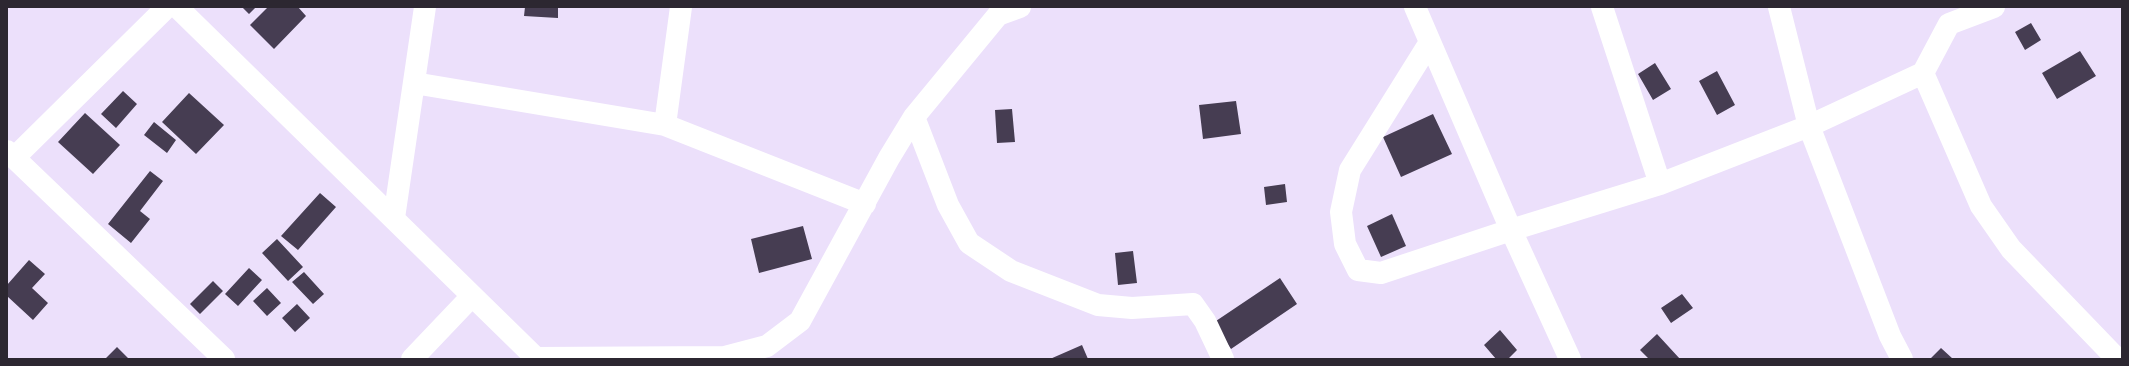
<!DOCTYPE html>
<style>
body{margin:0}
#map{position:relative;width:2129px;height:366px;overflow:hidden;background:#ece0fb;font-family:Georgia,serif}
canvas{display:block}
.frame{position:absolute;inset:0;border:8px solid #2c2731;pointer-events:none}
</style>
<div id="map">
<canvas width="2129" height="366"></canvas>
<div class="frame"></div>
</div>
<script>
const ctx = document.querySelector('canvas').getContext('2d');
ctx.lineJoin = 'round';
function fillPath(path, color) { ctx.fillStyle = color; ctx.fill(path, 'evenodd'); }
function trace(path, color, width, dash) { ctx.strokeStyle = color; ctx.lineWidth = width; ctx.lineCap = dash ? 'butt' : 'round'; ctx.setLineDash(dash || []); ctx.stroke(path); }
const building = new Path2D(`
 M 242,7 L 256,7 L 249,14 Z
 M 268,7 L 298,7 L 306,16 L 274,49 L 250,25 Z
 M 525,7 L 558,7 L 558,18 L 524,16 Z
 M 2031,23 L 2041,40 L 2025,50 L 2015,32 Z
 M 2080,51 L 2096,76 L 2057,99 L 2042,73 Z
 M 1655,63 L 1671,89 L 1653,100 L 1638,74 Z
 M 1717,71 L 1735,105 L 1717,115 L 1699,81 Z
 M 123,91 L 137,104 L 116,128 L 101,114 Z
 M 189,93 L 224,125 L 196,154 L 162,122 Z
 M 1236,101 L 1241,134 L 1203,139 L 1199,105 Z
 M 1012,109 L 1015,142 L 997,143 L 995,110 Z
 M 85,113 L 120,145 L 93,174 L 58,142 Z
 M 1433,114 L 1452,154 L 1401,177 L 1383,137 Z
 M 154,122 L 176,140 L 167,153 L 144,135 Z
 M 150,171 L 163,181 L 140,211 L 150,219 L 131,243 L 108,224 Z
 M 1285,184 L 1287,202 L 1266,205 L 1264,187 Z
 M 320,193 L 336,207 L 298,250 L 281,236 Z
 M 1392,214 L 1406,246 L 1381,257 L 1367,226 Z
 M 803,226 L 812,259 L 759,273 L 751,239 Z
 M 277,239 L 303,267 L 288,281 L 262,253 Z
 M 1133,251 L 1137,283 L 1118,285 L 1115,253 Z
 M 29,260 L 45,274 L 32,288 L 48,303 L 33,320 L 7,296 L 7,285 Z
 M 249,268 L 262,280 L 238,306 L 225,294 Z
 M 304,272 L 324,294 L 313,304 L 292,282 Z
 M 1280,278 L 1297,304 L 1231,349 L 1213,323 Z
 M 213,281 L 223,291 L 200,314 L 190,304 Z
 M 267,288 L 281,303 L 267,316 L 253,301 Z
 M 1682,294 L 1693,308 L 1671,323 L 1661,308 Z
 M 297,304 L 310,318 L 295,332 L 282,318 Z
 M 1500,330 L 1517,350 L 1508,359 L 1496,359 L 1484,345 Z
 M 1657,334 L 1680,359 L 1649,359 L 1640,350 Z
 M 1082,345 L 1088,359 L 1050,359 Z
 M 117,347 L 129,359 L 105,359 Z
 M 1941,348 L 1953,359 L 1930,359 Z`);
const minor = new Path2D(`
 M 177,7 L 537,359
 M 1415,7 L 1511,230 L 1570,359
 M 1602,7 L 1660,184
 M 1779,7 L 1809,126 L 1890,336 L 1902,359
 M 1430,42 L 1350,170 L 1341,212 L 1345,244 L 1358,270 L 1381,273 L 1511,230 L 1660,184 L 1809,126 L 1923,73 L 1949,24 L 1994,7
 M 1923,73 L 1981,206 L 2011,249 L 2117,359
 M 414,83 L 665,125 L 865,204
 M 914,117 L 948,205 L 969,243 L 1011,271 L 1098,305 L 1132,308 L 1193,304 L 1205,321 L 1223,359
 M 665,125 L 681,7
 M 7,151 L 224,359
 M 14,158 L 167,7
 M 394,218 L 425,7
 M 537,358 L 725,357 L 767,346 L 800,321 L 889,158 L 914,117 L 998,15 L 1020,7
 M 412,359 L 472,296`);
fillPath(building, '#463d52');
trace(minor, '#fff', 22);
</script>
